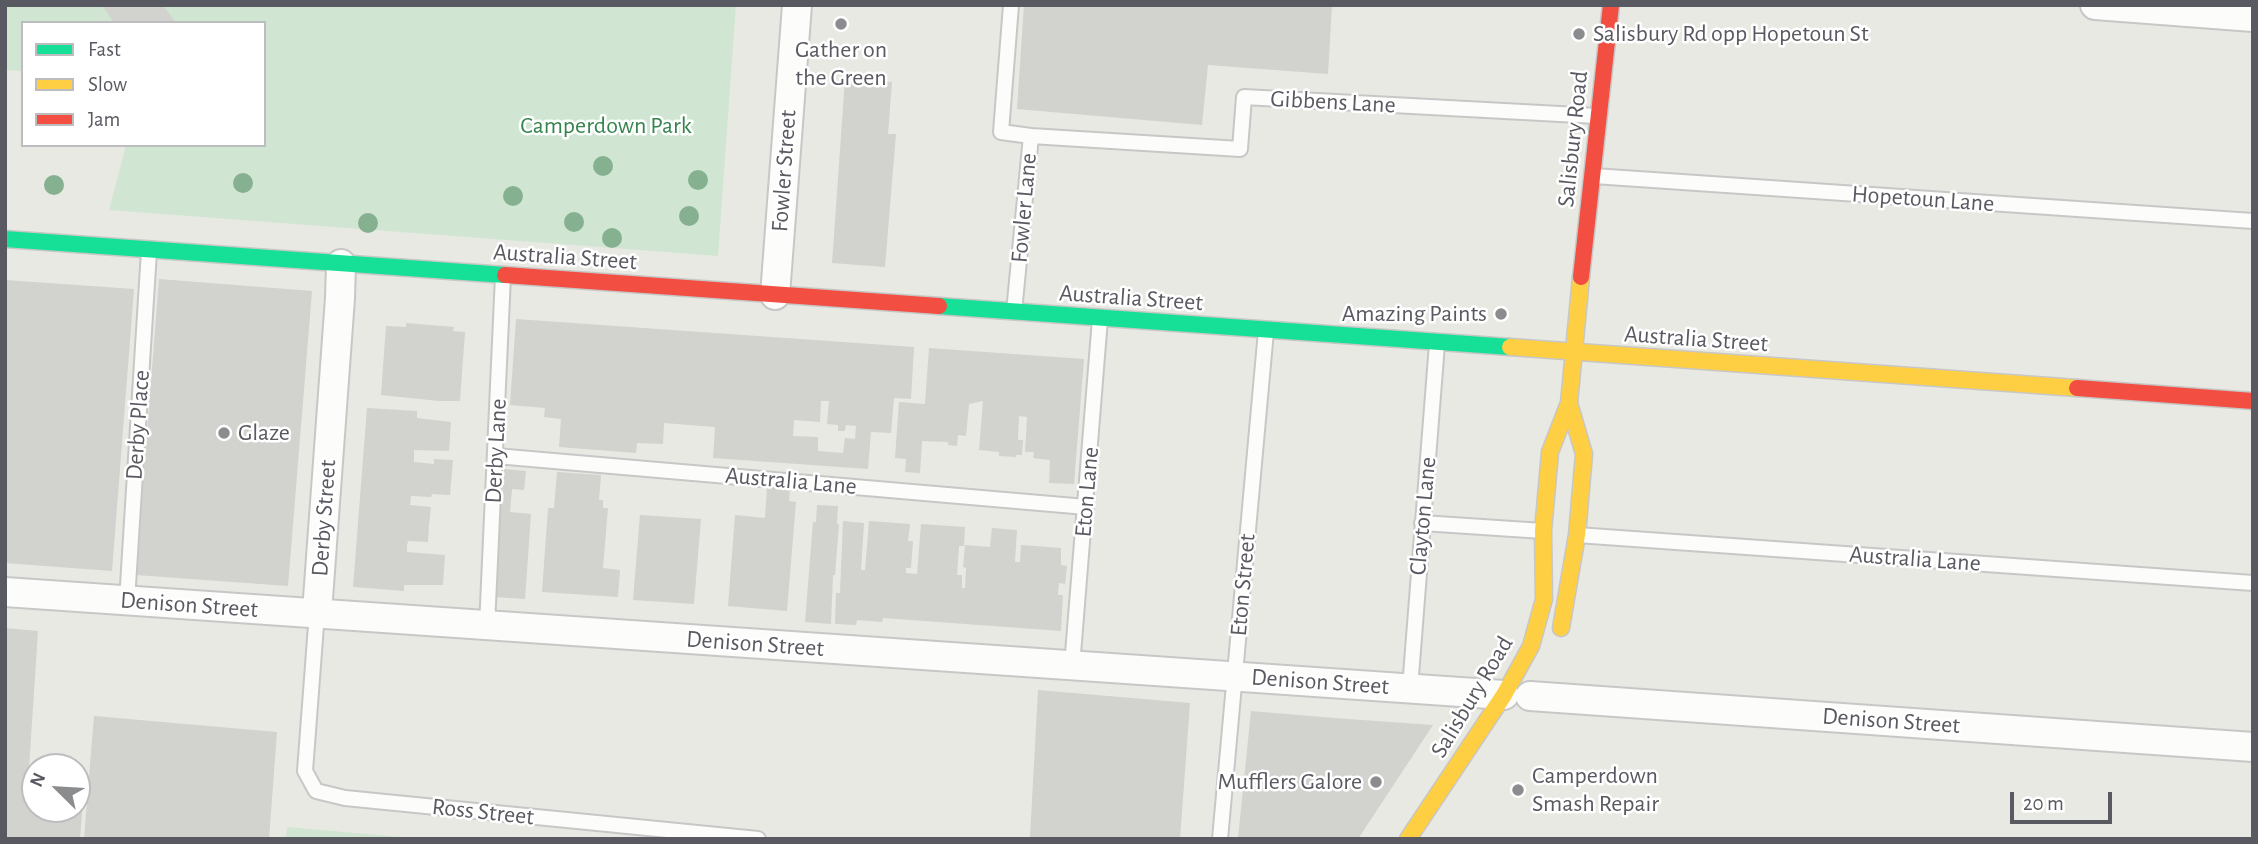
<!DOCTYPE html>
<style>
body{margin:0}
#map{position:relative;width:2258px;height:844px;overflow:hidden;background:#e9e9e3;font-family:"Alegreya Sans",sans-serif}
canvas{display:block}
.frame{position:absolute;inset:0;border:7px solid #595a61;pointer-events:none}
.legend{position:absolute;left:21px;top:21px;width:245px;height:126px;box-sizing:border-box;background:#fff;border:2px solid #bdbdc0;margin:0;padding:9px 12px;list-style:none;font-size:21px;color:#595a61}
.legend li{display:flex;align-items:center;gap:14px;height:35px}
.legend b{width:35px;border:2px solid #bdbdc0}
.north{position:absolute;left:21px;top:753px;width:70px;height:70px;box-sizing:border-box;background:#fff;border:2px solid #bdbdc0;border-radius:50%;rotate:294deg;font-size:19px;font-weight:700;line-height:28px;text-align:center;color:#595a61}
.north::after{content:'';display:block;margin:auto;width:24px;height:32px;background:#8b8c8e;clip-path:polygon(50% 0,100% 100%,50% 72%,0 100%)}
.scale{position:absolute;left:2010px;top:792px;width:102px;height:32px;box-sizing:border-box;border:4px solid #595a61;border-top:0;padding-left:9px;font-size:21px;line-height:24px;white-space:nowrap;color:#595a61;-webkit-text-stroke:5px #fff;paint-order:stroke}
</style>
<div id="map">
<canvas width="2258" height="844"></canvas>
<div class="frame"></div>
<ul class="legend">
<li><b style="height:9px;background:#16e098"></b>Fast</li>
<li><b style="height:9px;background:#ffcf43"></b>Slow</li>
<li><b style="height:9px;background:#f24e42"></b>Jam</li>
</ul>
<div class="north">N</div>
<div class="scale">20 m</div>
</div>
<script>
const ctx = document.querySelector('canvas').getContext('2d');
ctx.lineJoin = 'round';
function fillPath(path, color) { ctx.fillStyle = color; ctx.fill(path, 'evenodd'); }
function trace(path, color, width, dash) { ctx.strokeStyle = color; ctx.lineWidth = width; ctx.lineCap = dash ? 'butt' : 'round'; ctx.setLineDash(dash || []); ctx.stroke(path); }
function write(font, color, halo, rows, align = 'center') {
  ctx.font = font + ' "Alegreya Sans",sans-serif'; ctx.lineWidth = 5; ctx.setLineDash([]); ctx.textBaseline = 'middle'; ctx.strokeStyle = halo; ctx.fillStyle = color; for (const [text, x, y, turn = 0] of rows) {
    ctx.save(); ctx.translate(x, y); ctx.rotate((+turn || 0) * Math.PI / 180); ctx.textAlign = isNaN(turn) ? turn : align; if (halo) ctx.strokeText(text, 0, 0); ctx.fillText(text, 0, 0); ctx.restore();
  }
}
const green = new Path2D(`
 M 5,5 L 736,5 L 718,256 L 109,210 L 126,145 L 264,145 L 264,23 L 23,23 L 23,71 L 5,70 Z
 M 287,827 L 424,839 L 286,839 Z`);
const building = new Path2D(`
 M 102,5 L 163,5 L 176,23 L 114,23 Z
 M 1024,5 L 1332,5 L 1328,74 L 1208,65 L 1202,125 L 1017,109 Z
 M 845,79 L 892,82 L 888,134 L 896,134 L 885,267 L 832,263 Z
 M 159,279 L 312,291 L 288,586 L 136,575 Z
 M 5,280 L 134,289 L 112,571 L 5,563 Z
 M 516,319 L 914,347 L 911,399 L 894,398 L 891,433 L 871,432 L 868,469 L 713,458 L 715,427 L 664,423 L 663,444 L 637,443 L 636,453 L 559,447 L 561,419 L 544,417 L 545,408 L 510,405 ZM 821,401 L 829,401 L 827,424 L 838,425 L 838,431 L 845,431 L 846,425 L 856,426 L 855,439 L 845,438 L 843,453 L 818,451 L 818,437 L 793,436 L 794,420 L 820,422 Z
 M 406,323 L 454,327 L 453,331 L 465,332 L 460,401 L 439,401 L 381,395 L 386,326 L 406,327 Z
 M 929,348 L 1084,359 L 1074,484 L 1049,483 L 1050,460 L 1033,458 L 1034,452 L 1025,452 L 1027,417 L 1019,416 L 1018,440 L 1023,440 L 1022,455 L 1016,455 L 1016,457 L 999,456 L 999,452 L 979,450 L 983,401 L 969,404 L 966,436 L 958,435 L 957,446 L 948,445 L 948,442 L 922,441 L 920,473 L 905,472 L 906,459 L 895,458 L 899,402 L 925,404 Z
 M 367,408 L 417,411 L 417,418 L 451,422 L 449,451 L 414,450 L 414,462 L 434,464 L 434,459 L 453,460 L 450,495 L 432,494 L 431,497 L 411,496 L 410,505 L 431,507 L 429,525 L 428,542 L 408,541 L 407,546 L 407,552 L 445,555 L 443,585 L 404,585 L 404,591 L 353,587 Z
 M 504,469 L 526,471 L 524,490 L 512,489 L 510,512 L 531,514 L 525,599 L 494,597 Z
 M 557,472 L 601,475 L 599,500 L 603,500 L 603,508 L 608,508 L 603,568 L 620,570 L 618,597 L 542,592 L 548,508 L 554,508 Z
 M 767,488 L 790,489 L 789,501 L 796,502 L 787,611 L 728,606 L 735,515 L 765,518 Z
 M 817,505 L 838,506 L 837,524 L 839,524 L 835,575 L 833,575 L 831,624 L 805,622 L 813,522 L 816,522 Z
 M 640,515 L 701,519 L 694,604 L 633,600 Z
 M 843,521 L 864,523 L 861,570 L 865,570 L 869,521 L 910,524 L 908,541 L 913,541 L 911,568 L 906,568 L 906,573 L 917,574 L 921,524 L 965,527 L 964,546 L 959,546 L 957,575 L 962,575 L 962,588 L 965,588 L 966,568 L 963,567 L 965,545 L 990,547 L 992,528 L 1017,530 L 1015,562 L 1020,562 L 1021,545 L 1061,548 L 1061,565 L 1067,566 L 1065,584 L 1059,583 L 1058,595 L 1063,595 L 1061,631 L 883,618 L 882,622 L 857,620 L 856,625 L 835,624 L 836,593 L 840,593 Z
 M 5,628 L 38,631 L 29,768 L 35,769 L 35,809 L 77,809 L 77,772 L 85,773 L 80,839 L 5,839 Z
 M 1038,690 L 1190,703 L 1180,839 L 1030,837 Z
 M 1251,711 L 1334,718 L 1433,725 L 1358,839 L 1250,839 L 1238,838 Z
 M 94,716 L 277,732 L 269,839 L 84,839 Z`);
const lane = new Path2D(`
 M 1011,5 L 1001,132 L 1031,136 L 1014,312
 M 1031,136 L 1240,149 L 1244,97 L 1597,116
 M 1594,176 L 2253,221
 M 496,456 L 1086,507
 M 1422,523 L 1543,531
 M 1577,535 L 2253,583
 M 127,601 L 149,251
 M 317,612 L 305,771 L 316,791 L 345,798 L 758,839
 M 487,626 L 503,276
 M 1072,666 L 1100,319
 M 1410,688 L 1437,344
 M 1220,839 L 1266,331`);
const street = new Path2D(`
 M 2095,5 L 2253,17
 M 775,295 L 797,5
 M 5,592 L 1504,695
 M 317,612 L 340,298 L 341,264
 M 1530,696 L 2253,747`);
const fast = new Path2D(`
 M 5,239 L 505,275
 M 939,306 L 1510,347`);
const slow = new Path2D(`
 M 1510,347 L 2077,388
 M 1561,628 L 1577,535 L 1584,454 L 1569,403
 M 1408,839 L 1504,695 L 1531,646 L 1544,599 L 1543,531 L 1550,452 L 1569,403 L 1581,277`);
const jam = new Path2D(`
 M 505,275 L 939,306
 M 1581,277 L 1611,5
 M 2077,388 L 2253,401`);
const trees = [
 [603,166],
 [698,180],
 [243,183],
 [54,185],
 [513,196],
 [689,216],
 [574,222],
 [368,223],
 [612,238]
];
const markers = [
 [841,24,7,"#8b8c8e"],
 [1579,34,7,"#8b8c8e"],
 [1501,314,7,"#8b8c8e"],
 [224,433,7,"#8b8c8e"],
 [1376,782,7,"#8b8c8e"],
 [1518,790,7,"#8b8c8e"]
];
const poiNames = [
 ["Salisbury Rd opp Hopetoun St",1593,34],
 ["Gather on",841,50,"center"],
 ["the Green",841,78,"center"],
 ["Amazing Paints",1487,314,"right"],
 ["Glaze",238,433],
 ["Camperdown",1532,776],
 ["Smash Repair",1532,804],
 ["Mufflers Galore",1362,782,"right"]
];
const streetNames = [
 ["Gibbens Lane",1333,102,3],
 ["Salisbury Road",1573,139,-84],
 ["Fowler Street",784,171,-86],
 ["Hopetoun Lane",1923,199,4],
 ["Fowler Lane",1024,208,-85],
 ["Australia Street",565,257,4],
 ["Australia Street",1131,298,4],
 ["Australia Street",1696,339,4],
 ["Derby Place",138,425,-86],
 ["Derby Lane",496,451,-87],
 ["Australia Lane",791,481,5],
 ["Eton Lane",1087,492,-85],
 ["Clayton Lane",1423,516,-85],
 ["Derby Street",324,518,-86],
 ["Australia Lane",1915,559,4],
 ["Eton Street",1243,585,-85],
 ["Denison Street",189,605,4],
 ["Denison Street",755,644,4],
 ["Denison Street",1320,682,4],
 ["Salisbury Road",1472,697,-59],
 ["Denison Street",1891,721,4],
 ["Ross Street",483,812,6]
];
const parkNames = [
 ["Camperdown Park",606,126]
];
fillPath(green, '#d0e6d3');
fillPath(building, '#d2d2ce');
trace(lane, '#c7c7c7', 18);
trace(street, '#c7c7c7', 32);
trace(fast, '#c7c7c7', 19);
trace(slow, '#c7c7c7', 19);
trace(jam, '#c7c7c7', 19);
trace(lane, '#fcfcfb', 14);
trace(street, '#fcfcfb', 28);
trace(fast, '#16e098', 16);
trace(slow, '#ffcf43', 16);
trace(jam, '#f24e42', 16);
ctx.fillStyle = '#86b190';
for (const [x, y] of trees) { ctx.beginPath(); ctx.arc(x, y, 10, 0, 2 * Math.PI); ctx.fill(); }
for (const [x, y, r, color] of markers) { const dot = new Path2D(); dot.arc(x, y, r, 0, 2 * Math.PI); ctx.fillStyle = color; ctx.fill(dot); trace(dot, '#fff', 2.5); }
write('24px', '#595a61', '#fff', poiNames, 'left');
write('24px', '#595a61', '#fff', streetNames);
write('24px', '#35844d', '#fff', parkNames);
</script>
